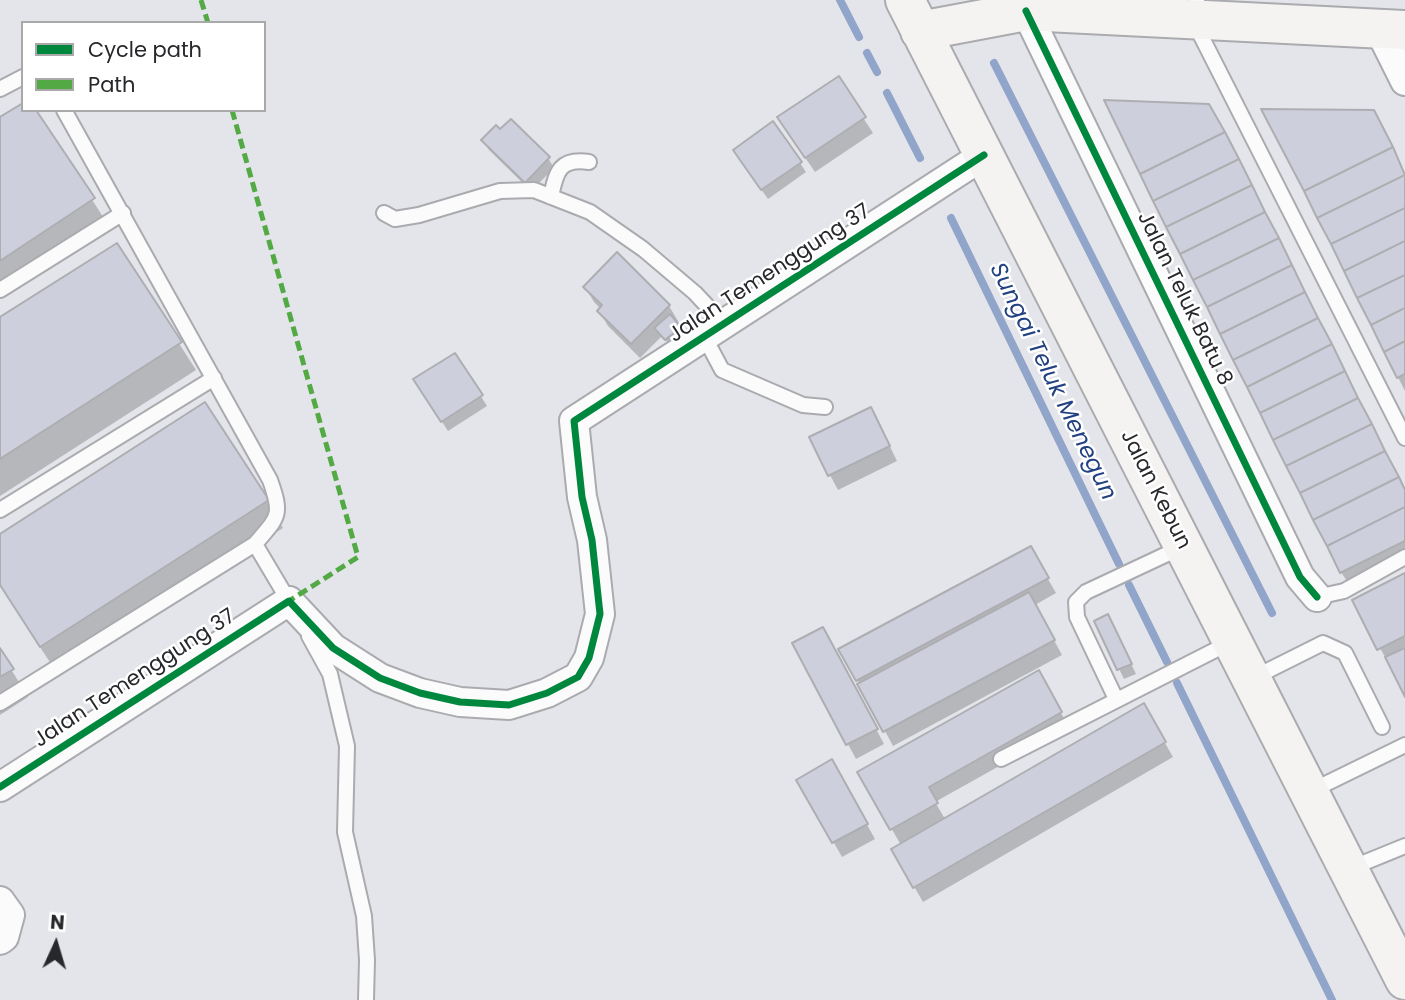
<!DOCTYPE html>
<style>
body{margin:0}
#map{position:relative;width:1405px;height:1000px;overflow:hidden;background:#e4e5ea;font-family:Poppins,sans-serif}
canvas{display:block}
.legend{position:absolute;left:21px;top:21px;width:245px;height:91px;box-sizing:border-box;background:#fff;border:2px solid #a9a9aa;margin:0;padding:9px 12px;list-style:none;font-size:21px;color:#27282b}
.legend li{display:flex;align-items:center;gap:14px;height:35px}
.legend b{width:35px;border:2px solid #a9a9aa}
.north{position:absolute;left:21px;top:909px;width:70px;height:70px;-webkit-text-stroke:5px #fff;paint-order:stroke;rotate:4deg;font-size:19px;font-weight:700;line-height:28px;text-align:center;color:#27282b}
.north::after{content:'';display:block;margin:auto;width:24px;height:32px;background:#27282b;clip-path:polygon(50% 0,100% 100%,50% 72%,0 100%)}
</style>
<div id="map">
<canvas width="1405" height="1000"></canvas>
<ul class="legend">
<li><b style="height:9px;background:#00873e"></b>Cycle path</li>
<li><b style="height:9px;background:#53aa44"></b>Path</li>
</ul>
<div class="north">N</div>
</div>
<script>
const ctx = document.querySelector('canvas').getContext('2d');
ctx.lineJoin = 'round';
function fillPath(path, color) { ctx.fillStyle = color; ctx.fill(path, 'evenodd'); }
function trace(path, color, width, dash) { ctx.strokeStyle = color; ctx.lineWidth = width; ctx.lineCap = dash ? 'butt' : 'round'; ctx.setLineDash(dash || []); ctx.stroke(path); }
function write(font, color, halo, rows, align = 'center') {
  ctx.font = font + ' Poppins,sans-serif'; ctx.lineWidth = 5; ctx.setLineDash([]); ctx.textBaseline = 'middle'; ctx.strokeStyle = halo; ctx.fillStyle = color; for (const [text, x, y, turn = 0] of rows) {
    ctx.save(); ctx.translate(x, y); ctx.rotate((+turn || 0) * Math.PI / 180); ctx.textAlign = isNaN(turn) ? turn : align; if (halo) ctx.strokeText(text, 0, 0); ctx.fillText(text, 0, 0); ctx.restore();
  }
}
const shadow = new Path2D(`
 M 838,79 L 873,133 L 815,172 L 788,133 Z
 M 23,110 L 34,110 L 109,226 L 0,298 L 0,120 Z
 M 1264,111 L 1382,127 L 1405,174 L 1405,391 Z
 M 483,141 L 548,158 L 554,168 L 531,191 L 489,150 Z
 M 740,160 L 800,163 L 806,172 L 768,199 Z
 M 116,245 L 196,370 L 0,496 L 0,320 Z
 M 617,255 L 669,306 L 678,321 L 675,323 L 682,332 L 668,343 L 662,336 L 640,358 L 608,326 L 599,311 L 601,309 L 594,302 L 585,287 Z
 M 455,355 L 487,406 L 448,431 L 421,389 Z
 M 205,404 L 283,528 L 57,673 L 0,586 L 0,536 Z
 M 879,424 L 897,461 L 838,490 L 830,475 Z
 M 1405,493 L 1405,559 L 1350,586 L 1341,572 Z
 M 1030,548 L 1056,593 L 1035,605 L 1062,655 L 1036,669 L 1069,727 L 935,802 L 945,819 L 1143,705 L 1173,757 L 923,902 L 893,850 L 901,845 L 859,773 L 1037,672 L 1036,669 L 893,746 L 841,649 Z
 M 1405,575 L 1405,693 L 1354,601 Z
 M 1096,622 L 1113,626 L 1136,674 L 1124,679 Z
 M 831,644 L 884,744 L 856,759 L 848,744 Z
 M 0,651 L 28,697 L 0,715 Z
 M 832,762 L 875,839 L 842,857 L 798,780 Z`);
const stream = new Path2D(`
 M 840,0 L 859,37
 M 867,53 L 877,72
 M 994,63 L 1272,613
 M 887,93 L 920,158
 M 951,218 L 1119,564
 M 1129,585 L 1167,662
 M 1177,683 L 1332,1000`);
const building = new Path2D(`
 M 839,76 L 866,117 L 805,158 L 777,117 Z
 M 1104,100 L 1209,104 L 1225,132 L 1140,174 Z
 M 23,103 L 23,110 L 36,110 L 95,198 L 0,261 L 0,117 Z
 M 1261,109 L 1374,110 L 1393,147 L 1304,191 Z
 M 511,119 L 550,157 L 525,183 L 481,140 L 496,125 L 500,129 Z
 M 773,121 L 802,162 L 761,190 L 733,150 Z
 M 1225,132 L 1239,159 L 1153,201 L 1140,174 Z
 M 1393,147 L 1405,175 L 1317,218 L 1304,191 Z
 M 1239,159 L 1252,185 L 1166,227 L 1153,201 Z
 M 1405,175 L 1405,208 L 1331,244 L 1317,218 Z
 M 1252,185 L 1265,212 L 1180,254 L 1166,227 Z
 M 1405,208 L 1405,241 L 1344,271 L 1331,244 Z
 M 1265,212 L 1279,238 L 1193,280 L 1180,254 Z
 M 1279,238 L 1292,265 L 1207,307 L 1193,280 Z
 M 1405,241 L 1405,275 L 1357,298 L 1344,271 Z
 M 117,243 L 182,342 L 0,459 L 0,317 Z
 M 617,252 L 670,305 L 631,344 L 597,311 L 602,305 L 583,287 Z
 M 1292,265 L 1305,292 L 1220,334 L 1207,307 Z
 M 1405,275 L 1405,308 L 1371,325 L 1357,298 Z
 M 1305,292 L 1318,318 L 1233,360 L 1220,334 Z
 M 1405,308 L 1405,341 L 1384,352 L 1371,325 Z
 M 670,314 L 681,327 L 665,340 L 654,328 Z
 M 1318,318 L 1332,344 L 1247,387 L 1233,360 Z
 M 1405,341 L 1405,374 L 1397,378 L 1384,352 Z
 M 1332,344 L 1345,371 L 1260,413 L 1247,387 Z
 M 455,353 L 483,395 L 441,422 L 413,379 Z
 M 1345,371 L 1358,398 L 1273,440 L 1260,413 Z
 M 1358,398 L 1372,424 L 1286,466 L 1273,440 Z
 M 205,402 L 269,500 L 40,647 L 0,585 L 0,534 Z
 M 871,407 L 890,446 L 828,476 L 809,437 Z
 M 1372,424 L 1385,451 L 1300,493 L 1286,466 Z
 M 1385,451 L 1399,477 L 1313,520 L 1300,493 Z
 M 1399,477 L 1405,490 L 1405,507 L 1327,546 L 1313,520 Z
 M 1405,507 L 1405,541 L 1340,573 L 1327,546 Z
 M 1031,546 L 1049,578 L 856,681 L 838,649 Z
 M 1405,573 L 1405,636 L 1377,650 L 1352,600 Z
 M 1029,592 L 1055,640 L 883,732 L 857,684 Z
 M 1108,614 L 1132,664 L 1117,670 L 1094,621 Z
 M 823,627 L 878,729 L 846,745 L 792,643 Z
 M 0,648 L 14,669 L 0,677 Z
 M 1405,648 L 1405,697 L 1385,657 Z
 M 1039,670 L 1062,712 L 929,787 L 938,803 L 890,830 L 857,772 Z
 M 1144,703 L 1166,742 L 913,888 L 891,849 Z
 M 832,759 L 868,824 L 832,843 L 796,780 Z`);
const lane = new Path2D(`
 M 1197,0 L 1193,20 L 1405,438
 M 0,89 L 23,77
 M 551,197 C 556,171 560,158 589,162
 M 384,213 L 395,219 L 419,215 L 500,191 L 534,190 L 590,212 L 643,249 L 695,293 L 724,324
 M 0,290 L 123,213
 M 705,338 L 722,370 L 803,405 L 825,407
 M 0,510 L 214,378
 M 255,544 L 290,603
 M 1317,597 L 1344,591 L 1405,557
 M 309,636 L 330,674 L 347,746 L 345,832 L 364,916 L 367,960 L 366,1000
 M 1253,678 L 1323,643 L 1345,653 L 1382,727
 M 1116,699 L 1077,617 L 1076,602 L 1086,592 L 1182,547
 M 0,703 L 255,544 C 278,517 283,516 270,480 L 64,110
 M 1001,759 L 1231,642
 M 1311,791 L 1405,745
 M 1351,868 L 1405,846`);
const street = new Path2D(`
 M 1026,11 L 1300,577 L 1317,597
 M 1379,29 L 1405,81
 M 0,787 L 289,601 L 333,648 L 380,678 L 420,693 L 460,702 L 509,705 L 547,693 L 578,677 L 589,658 L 600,614 L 592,540 L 582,497 L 574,421 L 984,155
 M 0,901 L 10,915 L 4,937 L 0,940`);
const secondary = new Path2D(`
 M 905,0 L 1405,980
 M 920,31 L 1026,11 L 1405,30`);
const quiet = new Path2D(`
 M 201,0 L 208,23
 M 232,110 L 358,557 L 289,601`);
const cycleway = new Path2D(`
 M 1026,11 L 1300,577 L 1317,597
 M 0,787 L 289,601 L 333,648 L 380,678 L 420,693 L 460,702 L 509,705 L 547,693 L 578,677 L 589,658 L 600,614 L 592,540 L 582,497 L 574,421 L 984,155`);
const streetNames = [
 ["Jalan Temenggung 37",770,274,-33],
 ["Jalan Teluk Batu 8",1184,299,64],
 ["Jalan Kebun",1155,490,63],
 ["Jalan Temenggung 37",135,679,-33]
];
const waterNames = [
 ["Sungai Teluk Menegun",1052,382,64]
];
fillPath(shadow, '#0003');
trace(stream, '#91a4c9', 8);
fillPath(building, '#cdcfdc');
trace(building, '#aeaeb2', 2);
trace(lane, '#aaabaf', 18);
trace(street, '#aaabaf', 32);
trace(secondary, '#aaabaf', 42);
trace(lane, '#fbfbfc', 14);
trace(street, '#fbfbfc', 28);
trace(secondary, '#f5f2f2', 38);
trace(quiet, '#53aa44', 5, [10, 5]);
trace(cycleway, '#00873e', 7);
write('21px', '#27282b', '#fff', streetNames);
write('italic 23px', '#214180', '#fff', waterNames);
</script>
